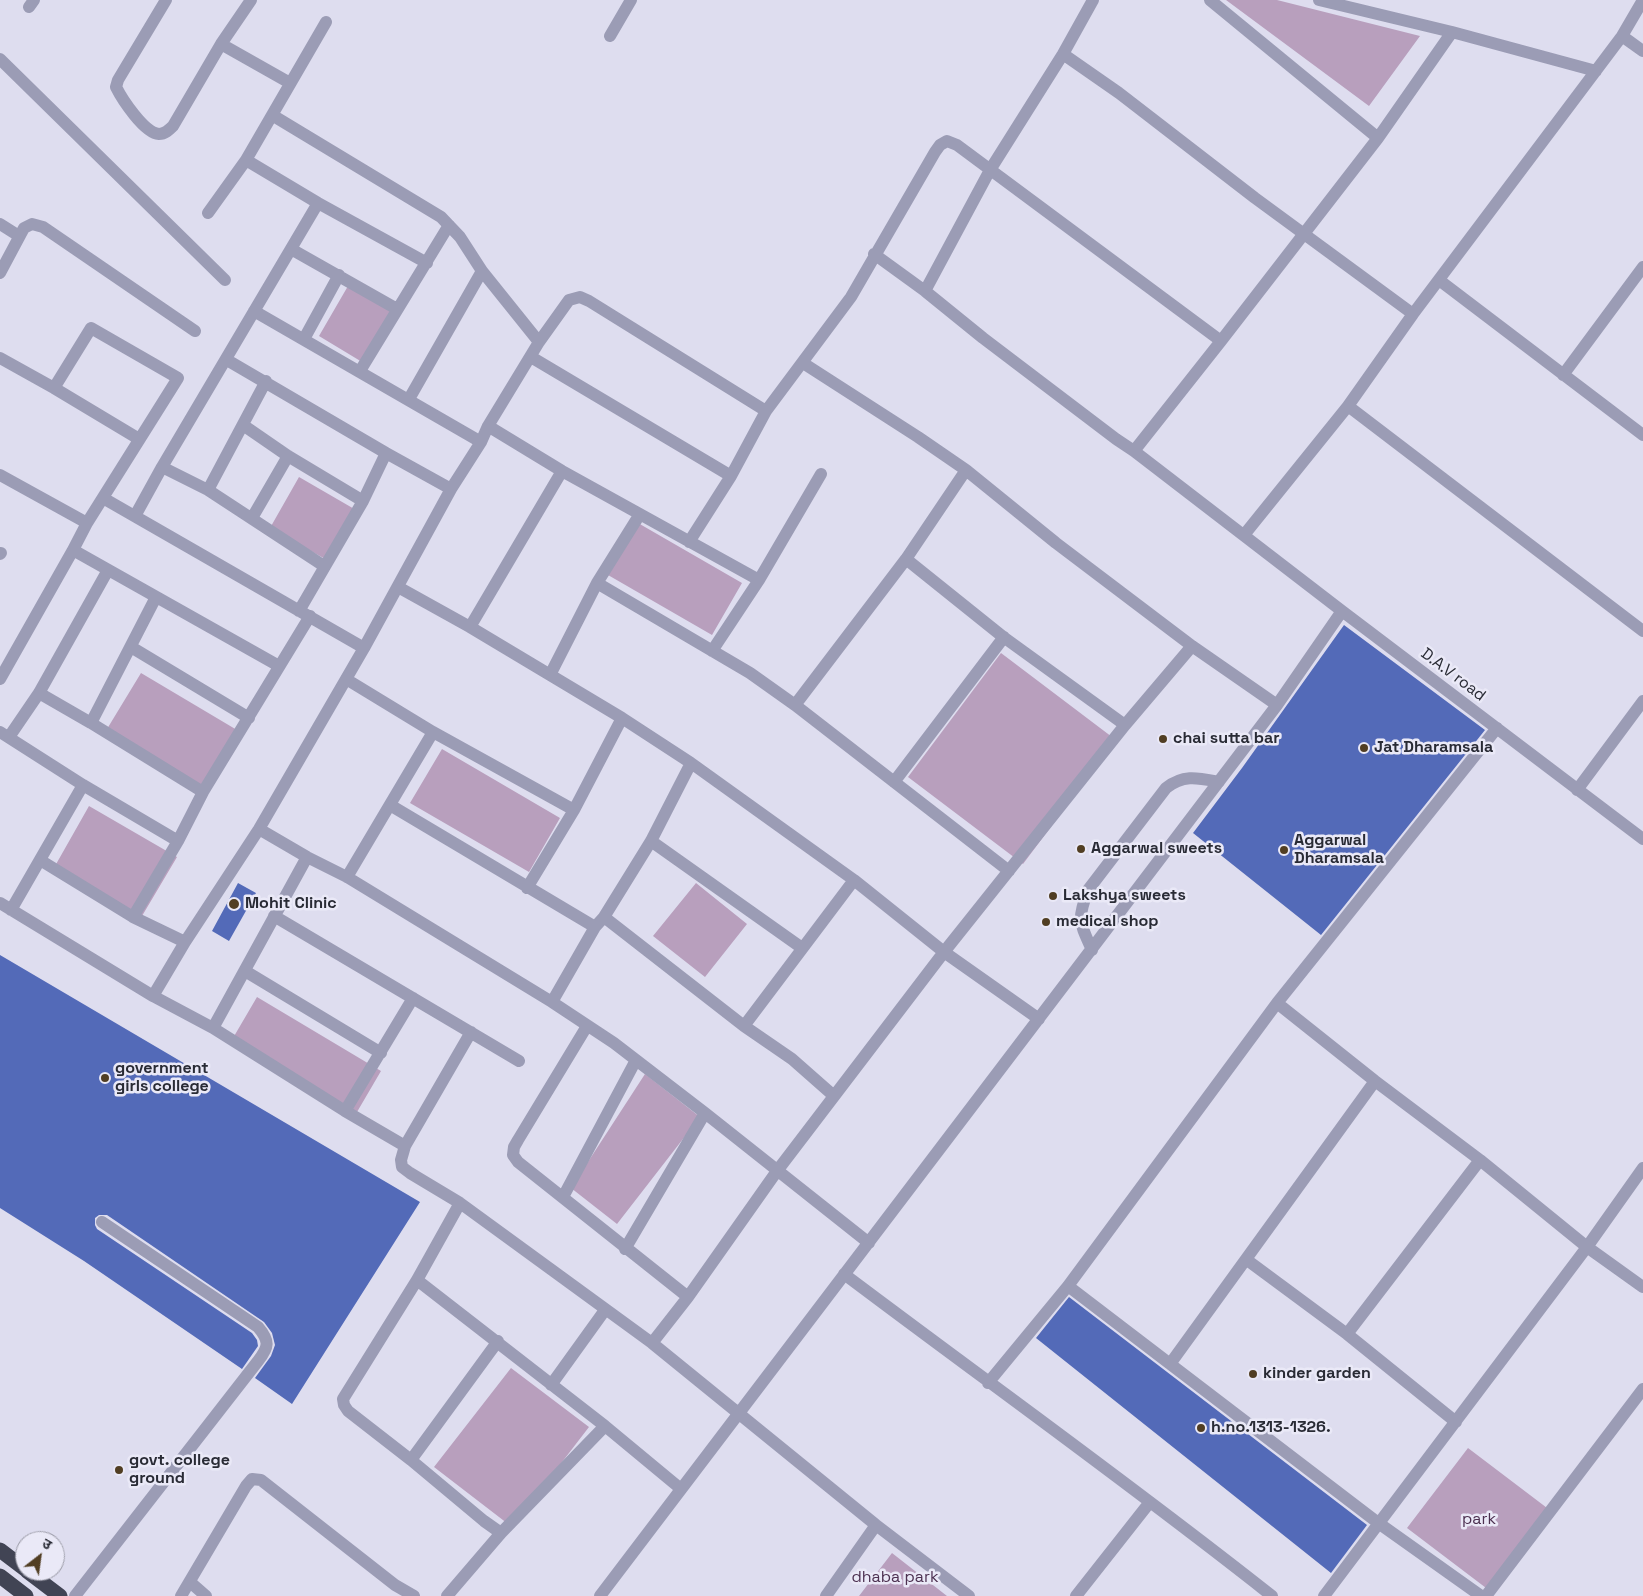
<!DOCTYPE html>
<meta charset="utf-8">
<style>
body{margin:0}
#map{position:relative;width:1643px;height:1596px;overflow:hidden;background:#deddef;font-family:"Space Grotesk","Noto Sans Devanagari",sans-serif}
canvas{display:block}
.north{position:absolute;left:15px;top:1531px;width:50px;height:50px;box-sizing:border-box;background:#eae9f7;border:1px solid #9d9da9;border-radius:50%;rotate:30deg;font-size:14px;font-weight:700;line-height:20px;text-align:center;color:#292b35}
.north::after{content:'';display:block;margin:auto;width:18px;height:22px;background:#513e23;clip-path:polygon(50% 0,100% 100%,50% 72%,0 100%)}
</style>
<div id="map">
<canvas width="1643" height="1596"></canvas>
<div class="north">उ</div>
</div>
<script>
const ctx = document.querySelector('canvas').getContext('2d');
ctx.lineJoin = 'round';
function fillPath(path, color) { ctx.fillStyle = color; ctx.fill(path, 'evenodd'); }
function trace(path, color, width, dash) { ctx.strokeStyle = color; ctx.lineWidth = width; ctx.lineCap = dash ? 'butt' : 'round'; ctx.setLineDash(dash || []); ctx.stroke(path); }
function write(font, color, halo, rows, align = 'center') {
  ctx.font = font + ' "Space Grotesk",sans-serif'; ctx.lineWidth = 5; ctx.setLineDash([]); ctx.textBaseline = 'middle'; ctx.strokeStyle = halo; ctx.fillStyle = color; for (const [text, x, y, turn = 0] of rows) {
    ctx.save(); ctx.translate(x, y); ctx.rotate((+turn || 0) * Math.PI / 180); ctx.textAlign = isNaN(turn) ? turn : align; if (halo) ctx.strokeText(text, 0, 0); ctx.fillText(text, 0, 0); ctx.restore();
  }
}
const green = new Path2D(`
 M 1226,0 L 1277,0 L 1420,36 L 1369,106 Z
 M 348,286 L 397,314 L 367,365 L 319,336 Z
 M 299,477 L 356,510 L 327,560 L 270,528 Z
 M 638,523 L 742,583 L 712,635 L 608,575 Z
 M 1001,653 L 1116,740 L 1023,864 L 908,777 Z
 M 141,673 L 242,733 L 209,790 L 107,729 Z
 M 442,749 L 560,818 L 529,872 L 410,803 Z
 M 89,806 L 177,857 L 142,916 L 55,866 Z
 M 696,883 L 747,924 L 705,977 L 653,936 Z
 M 257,997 L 381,1071 L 357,1112 L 233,1038 Z
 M 645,1074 L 700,1117 L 617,1224 L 571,1188 Z
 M 511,1368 L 589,1427 L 512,1527 L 434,1467 Z
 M 1468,1448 L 1555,1514 L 1494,1594 L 1407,1528 Z
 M 892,1553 L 947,1596 L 859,1596 Z`);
const building = new Path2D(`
 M 1344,625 L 1485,730 L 1321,935 L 1193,833 L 1242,768 Z
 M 238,883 L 256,893 L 229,941 L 212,931 Z
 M 0,955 L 420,1202 L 292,1404 L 255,1378 L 271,1356 L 275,1345 L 272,1333 L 264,1322 L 107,1215 L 99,1215 L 95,1218 L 95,1225 L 97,1229 L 252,1333 L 257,1340 L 258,1346 L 242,1369 L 84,1261 L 0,1208 Z
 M 1069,1297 L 1367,1525 L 1331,1573 L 1036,1338 Z`);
const minor = new Path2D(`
 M 166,0 L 118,80 L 116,87 C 122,99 144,133 159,134 C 165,134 169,130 173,126 L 221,44 L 251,0
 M 1210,0 L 1378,138
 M 1319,0 L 1452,32 L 1596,71
 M 29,7 L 34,0
 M 610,36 L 631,0
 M 1622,36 L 1643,51
 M 221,44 L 290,83
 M 1063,54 L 1119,93 L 1255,198 L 1413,314
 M 0,59 L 225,280
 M 272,115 L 441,217 L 460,237 L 482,271 L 539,342
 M 246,160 L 318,203 L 427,263
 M 208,213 L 246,160 L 326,22
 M 0,224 L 19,236
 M 291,249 L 397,309
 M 874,254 L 925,291 L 983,338 L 1116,439 L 1134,451 L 1342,611 L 1643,839
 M 0,273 L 24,228 L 32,224 L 43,227 L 195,331
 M 1439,280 L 1643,435
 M 925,291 L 990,170 L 1063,54 L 1093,0
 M 254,311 L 481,442
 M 304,339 L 339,275
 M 531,357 L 731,476
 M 0,358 L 54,388 L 139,439
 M 227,360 L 386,453 L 451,489
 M 803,363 L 918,437 L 966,470 L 1056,543 L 1192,646 L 1277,705
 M 360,371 L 449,225
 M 1563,375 L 1643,267
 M 409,399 L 482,271
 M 1348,406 L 1643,631
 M 243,425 L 288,456 L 363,501
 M 488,426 L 562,471 L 759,580
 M 1134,451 L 1221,341 L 1378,138 L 1452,32
 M 162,467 L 208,490 L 324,566
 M 0,475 L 87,523
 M 208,490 L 266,381
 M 103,498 L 364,648
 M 135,516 L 162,467 L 318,203
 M 252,518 L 288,456
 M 1244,535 L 1348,406 L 1413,314 L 1622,36 L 1643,0
 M 689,542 L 731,476 L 766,411 L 851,297 L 935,152 L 940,145 L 947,141 L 957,145 L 1221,341
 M 73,550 L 279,666
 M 0,554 L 1,553
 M 906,559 L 1002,636 L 1125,725
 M 597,583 L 750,673 L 795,705 L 1009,871
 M 398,587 L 470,627 L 622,718 L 691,763 L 854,880 L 944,952 L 1039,1019
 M 299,611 L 363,501 L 386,453
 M 470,627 L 562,471
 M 131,647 L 249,718
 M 712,651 L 759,580 L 821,474
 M 550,675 L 597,583 L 640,514
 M 0,679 L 73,550 L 87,523 L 178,378 L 91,328 L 54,388
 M 346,679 L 433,732 L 574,810
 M 39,693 L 91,723 L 203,792
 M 795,705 L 906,559 L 966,470
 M 91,723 L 156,597
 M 0,732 L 83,785 L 178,841
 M 9,737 L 39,693 L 108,570
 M 894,782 L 1004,637
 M 1577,790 L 1643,701
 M 390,805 L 595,927
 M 259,829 L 307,857 L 347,877 L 552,1002 L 614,1043 L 705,1113 L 869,1243
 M 651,841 L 802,948
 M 40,860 L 133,917 L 185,942
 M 347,877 L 433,732
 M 527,888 L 574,810 L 622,718
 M 0,903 L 153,996 L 213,1028 L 345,1111 L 405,1146
 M 11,910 L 83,785
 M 274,916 L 519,1061
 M 133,917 L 178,841 L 203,792 L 310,616
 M 604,917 L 744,1026 L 792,1059 L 834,1096
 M 1092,950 C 1079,921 1077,920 1088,890 L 1166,788 C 1184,774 1198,778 1219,782
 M 245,971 L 381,1053
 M 153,996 L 185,942 L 259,829 L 364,648 L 451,489 L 481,442 L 488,426 L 539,342 L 569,300 L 580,297 L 589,301 L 766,411
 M 552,1002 L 595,927 L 604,917 L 651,841 L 691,763
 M 1277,1003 L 1375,1081 L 1480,1160 L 1587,1247 L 1643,1287
 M 587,1026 L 518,1140 L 514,1147 L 513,1155 L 518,1162 L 688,1297
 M 744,1026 L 854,880
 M 213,1028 L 307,857
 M 471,1032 L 405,1146 L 401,1160 L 402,1167 L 410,1173 L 460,1203 L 652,1343 L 876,1525 L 969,1596
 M 345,1111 L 413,998
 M 563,1197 L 636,1060
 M 460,1203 L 417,1280 L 343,1399 L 344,1405 L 348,1411 L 411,1460 L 484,1521 L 501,1533
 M 625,1249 L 705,1113
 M 1247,1260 L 1347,1334 L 1456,1422
 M 844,1274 C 986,1381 1132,1485 1272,1596
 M 417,1280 L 605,1426 L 681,1489
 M 1068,1286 L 1377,1522 L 1481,1596
 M 1347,1334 L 1480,1160
 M 652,1343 L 688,1297 L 777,1171 L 944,952 L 1125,725 L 1192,646
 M 1170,1364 L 1375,1081
 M 988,1383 L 1068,1286 L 1277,1003 L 1497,728
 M 551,1385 L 605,1310
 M 411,1460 L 498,1341
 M 190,1582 L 206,1596
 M 75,1596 L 258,1361 C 269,1347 270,1341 258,1327 L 102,1222
 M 181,1596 L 246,1486 L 252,1479 L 261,1480 L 395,1585 L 414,1596
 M 447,1596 L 501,1533 L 605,1426
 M 600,1596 L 1277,705 L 1342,611
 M 826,1596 L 876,1525
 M 1076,1596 L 1150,1502
 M 1324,1596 L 1587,1247 L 1643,1168
 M 1486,1596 L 1643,1389`);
const highway = new Path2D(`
 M 0,1550 L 25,1569
 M 27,1571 L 60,1596
 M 0,1576 L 26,1596`);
const markers = [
 [1163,739,5,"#513e23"],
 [1364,748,5,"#513e23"],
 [1081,849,5,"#513e23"],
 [1284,850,5,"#513e23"],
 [1053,896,5,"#513e23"],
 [234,904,6,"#513e23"],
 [1046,922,5,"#513e23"],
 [105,1078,5,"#513e23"],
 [1253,1374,5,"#513e23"],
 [1201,1428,5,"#513e23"],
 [119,1470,5,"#513e23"]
];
const streetNames = [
 ["D.A.V road",1453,675,37]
];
const poiNames = [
 ["chai sutta bar",1173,739],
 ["Jat Dharamsala",1374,748],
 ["Aggarwal",1294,841],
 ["Dharamsala",1294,859],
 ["Aggarwal sweets",1091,849],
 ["Lakshya sweets",1063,896],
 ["Mohit Clinic",245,904],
 ["medical shop",1056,922],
 ["government",115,1069],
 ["girls college",115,1087],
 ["kinder garden",1263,1374],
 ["h.no.1313-1326.",1211,1428],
 ["govt. college",129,1461],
 ["ground",129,1479]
];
const parkNames = [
 ["park",1479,1520],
 ["dhaba park",895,1578]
];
fillPath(green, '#b89fbd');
fillPath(building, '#536ab8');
trace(minor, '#9b9cb5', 12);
trace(highway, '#414454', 15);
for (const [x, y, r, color] of markers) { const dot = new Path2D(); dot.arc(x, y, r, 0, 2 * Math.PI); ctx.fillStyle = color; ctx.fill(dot); trace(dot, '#eae9f7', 2); }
write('16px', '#292b35', '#eae9f7', streetNames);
write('bold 16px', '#292b35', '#eae9f7', poiNames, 'left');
write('16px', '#4c3050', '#eae9f7', parkNames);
</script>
